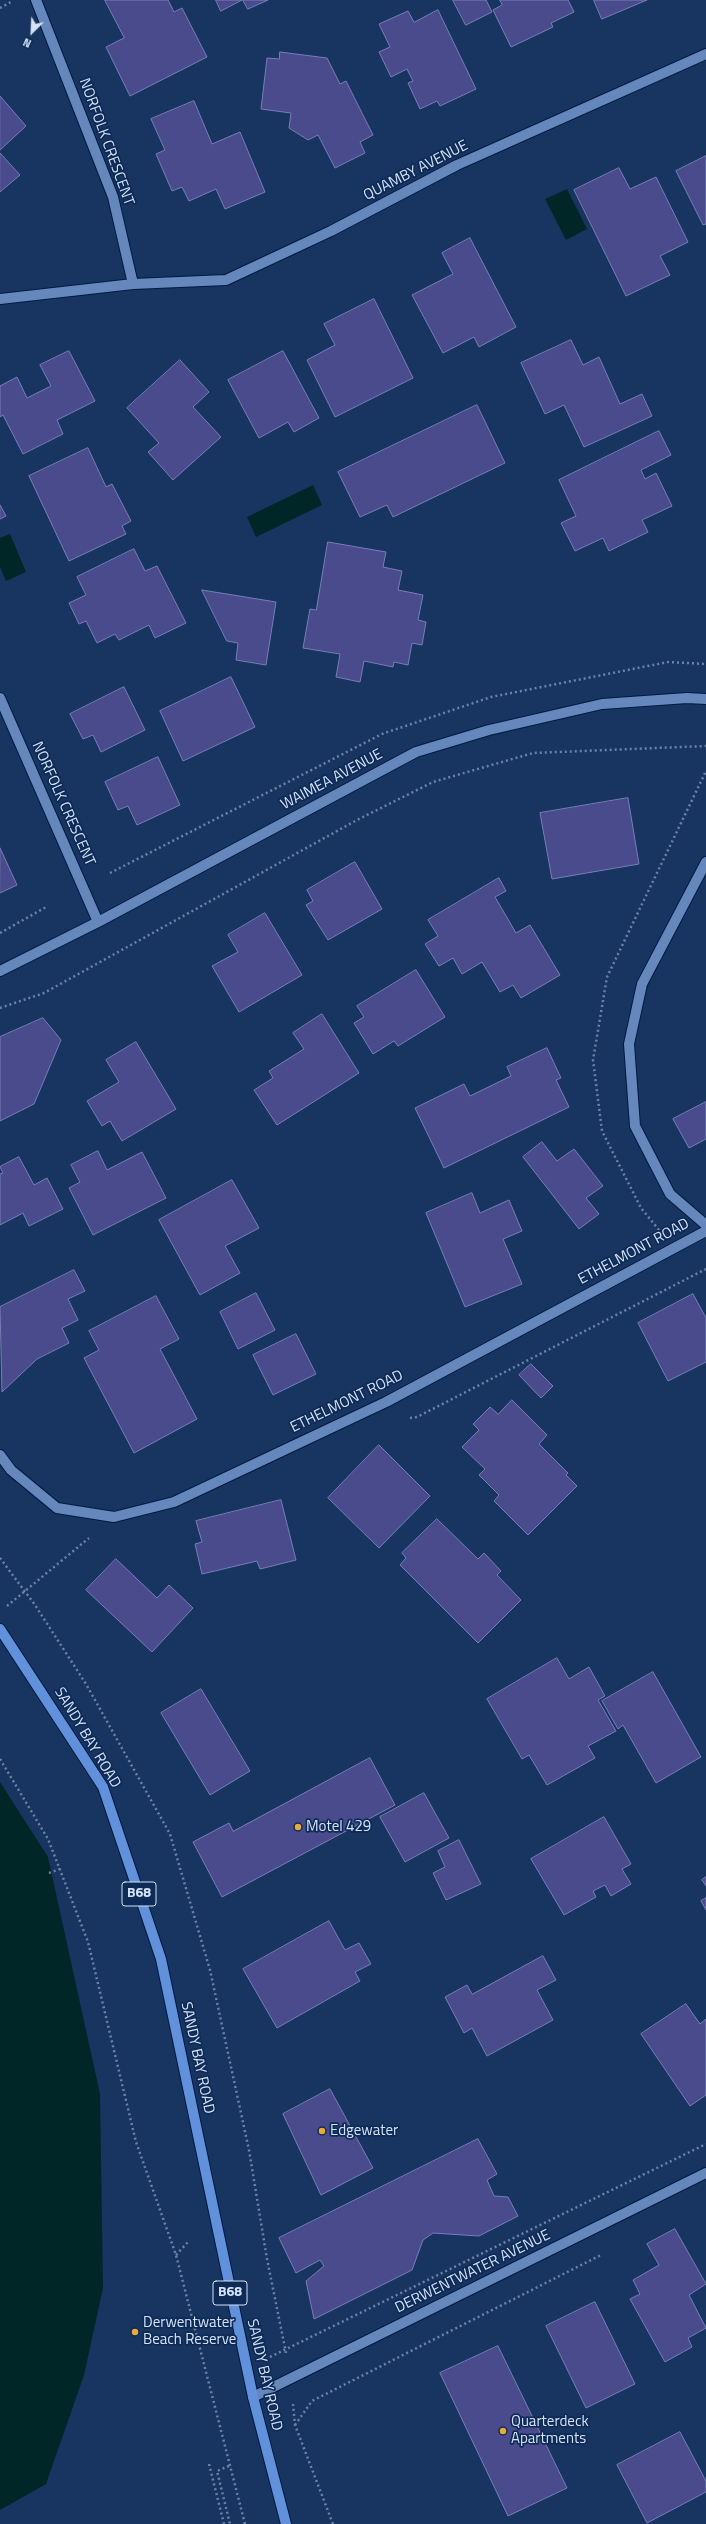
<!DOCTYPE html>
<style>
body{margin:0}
#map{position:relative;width:706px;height:2524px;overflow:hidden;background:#183461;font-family:"Titillium Web",sans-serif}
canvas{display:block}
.north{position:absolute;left:12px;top:12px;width:40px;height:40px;-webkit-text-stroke:3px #0e2a56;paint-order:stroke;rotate:204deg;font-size:11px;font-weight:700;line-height:16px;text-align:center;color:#d4e3f9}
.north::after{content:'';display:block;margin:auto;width:14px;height:18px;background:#d4e3f9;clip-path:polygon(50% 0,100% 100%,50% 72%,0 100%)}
</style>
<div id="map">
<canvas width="706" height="2524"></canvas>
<div class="north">N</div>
</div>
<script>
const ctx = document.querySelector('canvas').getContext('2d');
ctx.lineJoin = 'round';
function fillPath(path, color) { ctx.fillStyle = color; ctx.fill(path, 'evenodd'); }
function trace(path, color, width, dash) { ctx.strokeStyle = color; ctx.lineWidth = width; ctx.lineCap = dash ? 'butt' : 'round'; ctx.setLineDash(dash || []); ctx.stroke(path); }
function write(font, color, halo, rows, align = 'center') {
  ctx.font = font + ' "Titillium Web",sans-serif'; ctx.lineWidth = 3.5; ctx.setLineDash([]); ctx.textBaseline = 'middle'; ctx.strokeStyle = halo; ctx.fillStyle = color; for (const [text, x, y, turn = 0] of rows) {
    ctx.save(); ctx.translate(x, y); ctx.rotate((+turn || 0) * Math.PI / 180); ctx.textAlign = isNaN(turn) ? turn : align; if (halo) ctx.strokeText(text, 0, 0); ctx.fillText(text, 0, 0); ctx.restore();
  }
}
const water = new Path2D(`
 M 567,189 L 587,229 L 566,240 L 545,199 Z
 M 313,485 L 322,505 L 256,537 L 247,517 Z
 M 10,534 L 26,572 L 6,581 L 0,567 L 0,538 Z
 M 0,1782 L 48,1857 L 100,2094 L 103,2288 L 84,2375 L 46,2484 L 0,2510 Z`);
const building = new Path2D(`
 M 105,0 L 168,0 L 174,12 L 182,8 L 207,57 L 130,96 L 106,47 L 124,38 Z
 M 216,0 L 242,0 L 221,11 Z
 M 243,0 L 268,0 L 248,9 Z
 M 453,0 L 486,0 L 492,12 L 466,25 Z
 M 500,0 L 568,0 L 574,12 L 551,23 L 553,27 L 511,47 L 493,10 L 502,5 Z
 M 594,0 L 647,0 L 602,19 Z
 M 438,10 L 476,89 L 440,106 L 437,101 L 420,109 L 408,83 L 413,81 L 407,69 L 391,77 L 379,52 L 390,47 L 379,24 L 408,11 L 414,22 Z
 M 280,52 L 327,58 L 340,84 L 346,81 L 373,135 L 360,142 L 365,153 L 335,168 L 318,135 L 308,140 L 289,128 L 291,113 L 261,109 L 267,58 L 279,59 Z
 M 0,96 L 26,126 L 0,150 Z
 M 194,101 L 212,144 L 240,132 L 265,192 L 225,209 L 216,189 L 189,201 L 182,187 L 172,191 L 156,154 L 165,150 L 151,119 Z
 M 0,153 L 20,175 L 0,192 Z
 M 706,156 L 706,224 L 703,225 L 676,171 Z
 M 619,168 L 630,189 L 656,177 L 688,242 L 660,256 L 670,275 L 626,296 L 574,190 Z
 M 470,238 L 516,327 L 479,347 L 474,337 L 443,353 L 412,295 L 453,274 L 442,253 Z
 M 374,299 L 413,378 L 335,417 L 307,360 L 335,345 L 324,324 Z
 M 571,340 L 583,365 L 599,357 L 620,404 L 642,394 L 652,416 L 584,447 L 564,405 L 545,414 L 521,363 Z
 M 69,351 L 95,401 L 57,420 L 63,434 L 23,454 L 3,415 L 0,417 L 0,386 L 17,377 L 27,398 L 51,386 L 40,365 Z
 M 283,351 L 319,418 L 294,432 L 288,422 L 259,438 L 228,380 Z
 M 180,360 L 209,392 L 193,407 L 221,437 L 173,480 L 148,452 L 159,443 L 127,408 Z
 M 477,405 L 505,463 L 393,517 L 387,505 L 360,517 L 338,472 Z
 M 659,431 L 671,455 L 641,470 L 645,479 L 656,473 L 672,506 L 642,520 L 648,532 L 609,551 L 603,538 L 575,551 L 561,523 L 576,516 L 559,480 Z
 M 88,448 L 106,487 L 112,484 L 131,521 L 122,526 L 126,534 L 69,561 L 29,476 Z
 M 0,505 L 6,516 L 0,519 Z
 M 328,542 L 386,552 L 383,567 L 402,571 L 398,590 L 423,595 L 418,620 L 426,622 L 422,645 L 412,643 L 408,665 L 394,662 L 393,667 L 364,661 L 360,682 L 336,677 L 340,654 L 303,648 L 310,609 L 316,610 Z
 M 134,549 L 145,571 L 157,566 L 186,623 L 155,638 L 149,625 L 119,640 L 115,634 L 97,643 L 86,621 L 79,624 L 69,603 L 86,595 L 77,577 Z
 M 202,590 L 276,602 L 266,665 L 236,660 L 238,643 L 227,641 Z
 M 231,677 L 255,727 L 183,761 L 160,711 Z
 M 124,687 L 145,730 L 101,752 L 93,735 L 83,739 L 70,714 Z
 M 158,757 L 180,805 L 137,825 L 128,806 L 118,810 L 105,782 Z
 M 628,798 L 639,864 L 552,879 L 540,813 Z
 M 0,848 L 17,885 L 0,893 Z
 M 355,862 L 382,909 L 328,940 L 306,905 L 313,901 L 307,890 Z
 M 499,878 L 506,891 L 495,897 L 516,933 L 530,925 L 560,975 L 521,998 L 513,985 L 500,992 L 482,962 L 462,974 L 453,958 L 439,966 L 425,944 L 438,936 L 428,920 Z
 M 265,913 L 302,975 L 239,1012 L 212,966 L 238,952 L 228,935 Z
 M 416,970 L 445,1017 L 398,1046 L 394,1041 L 373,1054 L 354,1023 L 364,1017 L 357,1006 Z
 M 322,1014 L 359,1073 L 277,1125 L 254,1090 L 273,1078 L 269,1071 L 304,1049 L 293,1033 Z
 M 43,1018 L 61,1040 L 34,1104 L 0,1121 L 0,1037 Z
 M 136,1042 L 176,1109 L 122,1141 L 110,1121 L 102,1126 L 87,1101 L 119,1082 L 106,1060 Z
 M 547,1048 L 561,1078 L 556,1080 L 569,1107 L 444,1168 L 415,1108 L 464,1084 L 470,1096 L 511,1076 L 507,1067 Z
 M 706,1102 L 706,1139 L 689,1148 L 673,1119 Z
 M 542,1142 L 557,1161 L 574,1149 L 603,1186 L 586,1198 L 599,1214 L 579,1229 L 523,1157 Z
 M 98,1151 L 107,1170 L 142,1152 L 166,1198 L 93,1235 L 69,1188 L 80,1182 L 71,1165 Z
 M 19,1157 L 34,1185 L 47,1178 L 63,1209 L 29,1226 L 23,1213 L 0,1225 L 0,1174 L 3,1173 L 0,1167 Z
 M 232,1180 L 259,1228 L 225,1246 L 240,1273 L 200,1295 L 159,1220 Z
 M 472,1193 L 480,1213 L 509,1200 L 522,1231 L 503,1239 L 522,1284 L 465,1307 L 426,1213 Z
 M 74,1270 L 85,1291 L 68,1299 L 78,1320 L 62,1328 L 69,1343 L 37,1359 L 2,1392 L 0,1307 Z
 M 256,1293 L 275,1330 L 238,1349 L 220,1312 Z
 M 693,1294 L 706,1318 L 706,1362 L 668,1381 L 638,1323 Z
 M 156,1296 L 179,1339 L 160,1349 L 197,1419 L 134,1453 L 84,1358 L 99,1350 L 89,1331 Z
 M 296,1334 L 316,1374 L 273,1395 L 253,1355 Z
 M 531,1364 L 553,1386 L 541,1398 L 519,1375 Z
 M 512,1400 L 547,1435 L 539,1444 L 568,1473 L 566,1475 L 577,1486 L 528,1535 L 494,1501 L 499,1495 L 479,1475 L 485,1469 L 462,1447 L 479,1430 L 473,1424 L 490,1407 L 498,1414 Z
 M 379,1445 L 430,1496 L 379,1548 L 328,1498 Z
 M 281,1500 L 296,1560 L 260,1569 L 257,1561 L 202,1574 L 195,1544 L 202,1542 L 196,1521 Z
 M 437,1519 L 478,1559 L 484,1553 L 501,1571 L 497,1575 L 521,1600 L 478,1643 L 400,1565 L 406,1558 L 402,1553 Z
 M 116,1559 L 157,1598 L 169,1585 L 193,1608 L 152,1652 L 86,1590 Z
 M 557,1658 L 569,1679 L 589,1667 L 605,1696 L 598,1700 L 616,1731 L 588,1746 L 595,1758 L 547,1785 L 529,1755 L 522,1759 L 487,1699 Z
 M 653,1672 L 701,1757 L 656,1783 L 623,1725 L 618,1729 L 602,1701 Z
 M 201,1689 L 250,1771 L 210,1795 L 161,1713 Z
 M 370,1758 L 395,1805 L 222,1897 L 193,1842 L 229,1823 L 233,1831 Z
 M 424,1793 L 449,1838 L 405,1862 L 380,1817 Z
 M 604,1817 L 631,1864 L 622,1869 L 631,1884 L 611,1896 L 605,1885 L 593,1891 L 596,1897 L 564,1915 L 531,1859 Z
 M 459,1840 L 481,1884 L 446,1900 L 433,1873 L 445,1867 L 438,1851 Z
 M 706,1877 L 706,1886 L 702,1880 Z
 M 706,1898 L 706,1910 L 701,1901 Z
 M 329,1921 L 345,1950 L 359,1943 L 371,1964 L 355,1972 L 360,1981 L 277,2028 L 243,1969 Z
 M 543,1956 L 556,1980 L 537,1990 L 553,2020 L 487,2056 L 472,2028 L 464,2033 L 445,1997 L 467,1985 L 472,1994 Z
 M 686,2004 L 700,2024 L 706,2019 L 706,2095 L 690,2106 L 641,2034 Z
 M 330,2089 L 373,2168 L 321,2195 L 283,2114 Z
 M 478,2139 L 497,2174 L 487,2180 L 494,2196 L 508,2197 L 518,2216 L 479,2236 L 433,2233 L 423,2240 L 412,2270 L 314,2319 L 306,2281 L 324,2266 L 320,2260 L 296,2273 L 279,2238 Z
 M 675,2229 L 706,2284 L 689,2295 L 706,2328 L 688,2338 L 692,2347 L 665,2362 L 630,2299 L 640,2294 L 633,2280 L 659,2265 L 647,2244 Z
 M 595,2302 L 635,2384 L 586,2408 L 546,2326 Z
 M 498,2346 L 567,2488 L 508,2516 L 440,2373 Z
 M 680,2432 L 706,2481 L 706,2492 L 647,2523 L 617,2465 Z`);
const path = new Path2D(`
 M 0,8 L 11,2
 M 110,873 L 382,734 L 491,697 L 668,662 L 706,664
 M 0,933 L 48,906
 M 0,1008 L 44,993 L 357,820 L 433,782 L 533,753 L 706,746
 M 659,1230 L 641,1208 L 602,1131 L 593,1060 L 607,977 L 706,771
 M 410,1418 L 417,1417 L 706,1269
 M 0,1558 L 35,1605 L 86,1684 L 170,1834 L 210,1970 L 249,2150 L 267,2259 L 286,2353
 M 7,1606 L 89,1538
 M 0,1759 L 48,1839 L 88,1942 L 136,2142 L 176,2255 L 245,2524
 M 49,1873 L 60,1869
 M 176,2255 L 188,2242
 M 270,2357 L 706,2144
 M 293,2404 L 295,2425 L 333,2524
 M 295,2425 L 312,2401 L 601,2255
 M 209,2464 L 224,2524
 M 229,2466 L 217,2471 L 230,2524`);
const minor = new Path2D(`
 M 133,284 L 226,280 L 331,231 L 457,165 L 706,54
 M 0,299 L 133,284 L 113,197 L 36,0
 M 0,698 L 98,922
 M 706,862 L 642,984 L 629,1044 L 635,1126 L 670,1194 L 706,1225
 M 0,971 L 98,922 L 416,752 L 489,730 L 602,704 L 687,698 L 706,699
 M 0,1455 L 11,1470 L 57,1508 L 114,1517 L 174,1502 L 386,1402 L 706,1231
 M 253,2397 L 706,2173`);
const major = new Path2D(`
 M 0,1629 L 103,1787 L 161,1959 L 253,2397 L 286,2524`);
const markers = [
 [298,1827,4,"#e8ab37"],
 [322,2131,4,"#e8ab37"],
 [135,2332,4,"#e8ab37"],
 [503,2431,4,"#e8ab37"]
];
const shields = [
 [139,1894,34],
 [230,2293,34]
];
const shieldNames = [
 ["B68",139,1894],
 ["B68",230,2293]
];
const streetNames = [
 ["NORFOLK CRESCENT",106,142,70],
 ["QUAMBY AVENUE",416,171,-27],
 ["WAIMEA AVENUE",332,780,-28],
 ["NORFOLK CRESCENT",63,804,66],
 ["ETHELMONT ROAD",634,1252,-28],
 ["ETHELMONT ROAD",347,1402,-26],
 ["SANDY BAY ROAD",87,1738,59],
 ["SANDY BAY ROAD",197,2058,78],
 ["DERWENTWATER AVENUE",473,2272,-26],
 ["SANDY BAY ROAD",264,2375,77]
];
const poiNames = [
 ["Motel 429",306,1827],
 ["Edgewater",330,2131],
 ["Derwentwater",143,2323],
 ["Beach Reserve",143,2340],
 ["Quarterdeck",511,2422],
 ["Apartments",511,2439]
];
fillPath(water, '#002628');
fillPath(building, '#494b8d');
trace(building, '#787eb7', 1);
trace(minor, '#011a45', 12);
trace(major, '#011a45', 12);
trace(path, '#6d83a6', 2.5, [2, 3]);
trace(minor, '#6687bb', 10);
trace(major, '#6291db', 10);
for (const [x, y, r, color] of markers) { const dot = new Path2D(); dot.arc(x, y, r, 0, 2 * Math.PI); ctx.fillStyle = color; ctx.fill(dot); trace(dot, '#0e2a56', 1.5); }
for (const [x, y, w] of shields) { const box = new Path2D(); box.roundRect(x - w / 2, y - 12, w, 24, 3); ctx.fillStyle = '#0e2a56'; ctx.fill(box); trace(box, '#d4e3f9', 1); }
write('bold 14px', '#d4e3f9', null, shieldNames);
write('15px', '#d4e3f9', '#0e2a56', streetNames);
write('15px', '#d4e3f9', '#0e2a56', poiNames, 'left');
</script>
